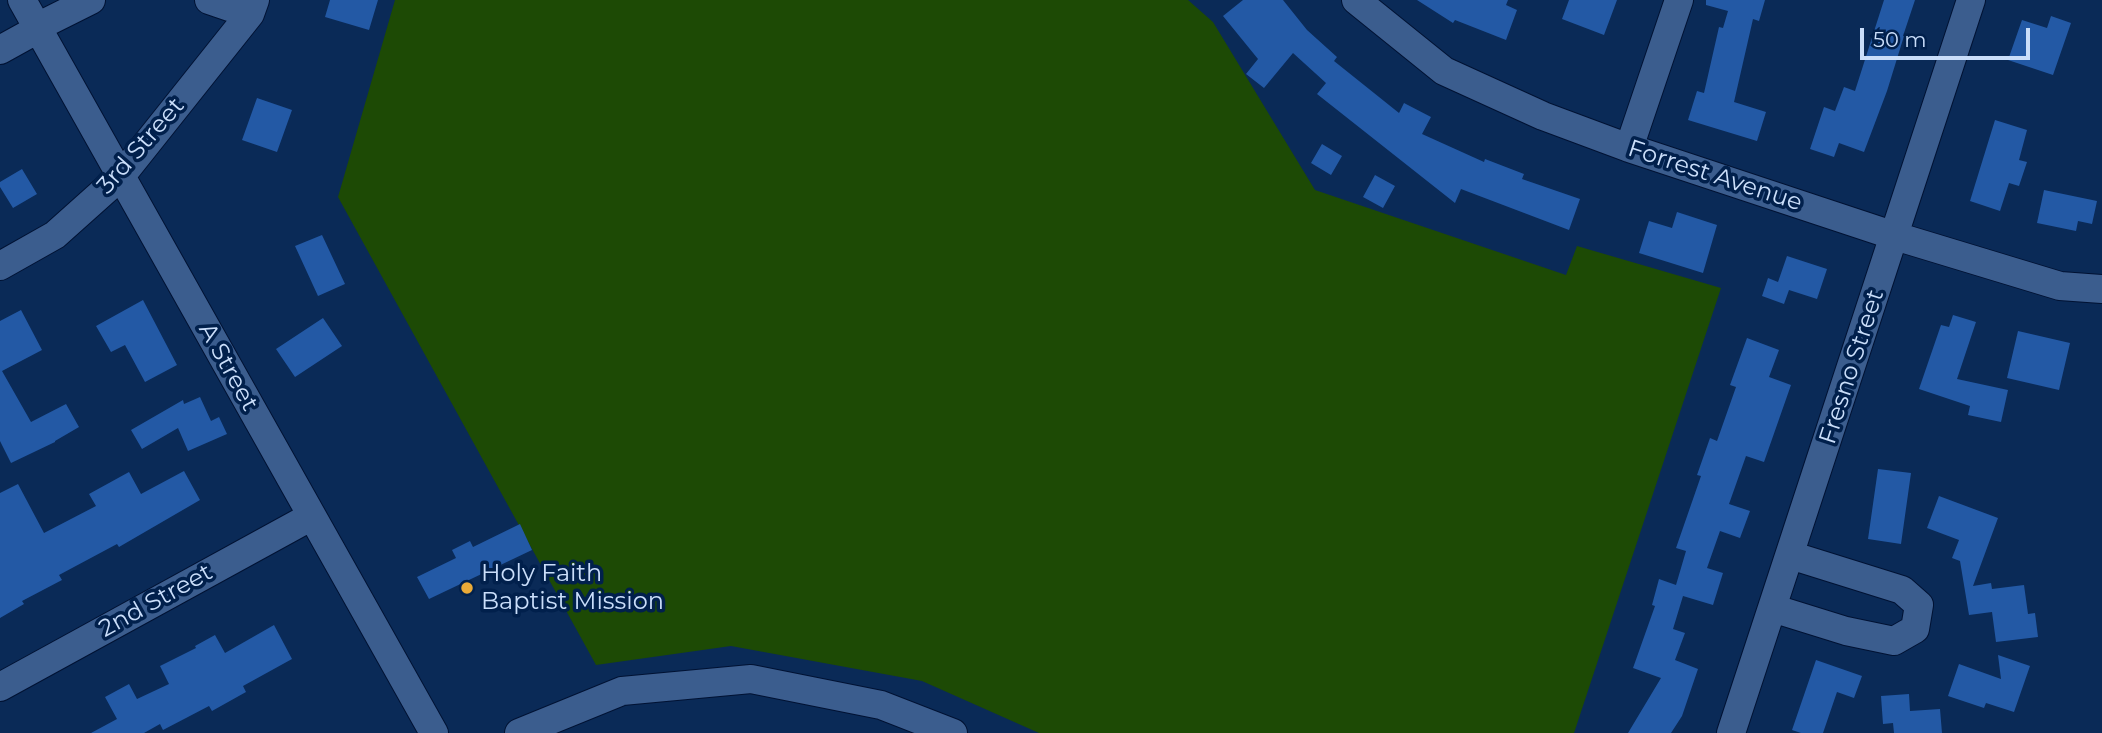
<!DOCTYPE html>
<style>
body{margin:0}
#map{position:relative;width:2102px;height:733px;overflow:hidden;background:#0a2a57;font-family:Montserrat,sans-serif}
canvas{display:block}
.scale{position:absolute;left:1860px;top:28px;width:170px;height:32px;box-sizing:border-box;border:4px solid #cadefa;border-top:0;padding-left:9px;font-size:21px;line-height:24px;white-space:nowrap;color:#cadefa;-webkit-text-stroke:5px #01204c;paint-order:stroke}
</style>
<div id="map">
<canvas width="2102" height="733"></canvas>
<div class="scale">50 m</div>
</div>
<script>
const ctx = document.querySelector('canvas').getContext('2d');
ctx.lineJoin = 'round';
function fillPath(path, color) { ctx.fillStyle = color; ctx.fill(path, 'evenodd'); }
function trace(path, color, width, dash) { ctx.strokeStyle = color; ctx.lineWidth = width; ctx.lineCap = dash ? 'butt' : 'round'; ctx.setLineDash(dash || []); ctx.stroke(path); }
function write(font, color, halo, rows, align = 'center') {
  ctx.font = font + ' Montserrat,sans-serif'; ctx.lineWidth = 7; ctx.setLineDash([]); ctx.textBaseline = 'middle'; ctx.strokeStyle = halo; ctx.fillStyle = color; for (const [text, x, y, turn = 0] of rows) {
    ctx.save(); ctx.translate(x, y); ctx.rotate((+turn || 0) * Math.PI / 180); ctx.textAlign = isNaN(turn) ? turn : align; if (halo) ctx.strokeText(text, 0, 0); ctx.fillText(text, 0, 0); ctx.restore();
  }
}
const green = new Path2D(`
 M 395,0 L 1188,0 L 1213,22 L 1315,190 L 1566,275 L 1577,246 L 1721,288 L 1574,733 L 1039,733 L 922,681 L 731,646 L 596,665 L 338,197 Z`);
const building = new Path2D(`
 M 330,0 L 378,0 L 369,30 L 325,17 Z
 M 1243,0 L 1283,0 L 1307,30 L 1337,57 L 1334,61 L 1399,113 L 1404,103 L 1431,117 L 1422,134 L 1484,162 L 1485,159 L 1524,174 L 1522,179 L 1580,199 L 1569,230 L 1461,189 L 1455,203 L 1317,94 L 1326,83 L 1293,53 L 1264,88 L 1246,74 L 1258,59 L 1223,16 Z
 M 1417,0 L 1508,0 L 1506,5 L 1517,10 L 1506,40 L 1455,20 L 1453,23 Z
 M 1569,0 L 1617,0 L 1604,35 L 1562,19 Z
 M 1706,0 L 1765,0 L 1759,21 L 1753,19 L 1734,102 L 1766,112 L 1757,141 L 1688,120 L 1697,91 L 1704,93 L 1719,27 L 1723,28 L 1728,11 L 1706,5 Z
 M 1884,0 L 1915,0 L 1903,36 L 1904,36 L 1887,91 L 1864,152 L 1839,143 L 1834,157 L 1810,149 L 1824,107 L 1835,111 L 1844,87 L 1855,91 Z
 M 2051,16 L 2071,23 L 2053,75 L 2008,60 L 2022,20 L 2047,28 Z
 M 257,98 L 292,110 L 277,152 L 242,140 Z
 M 1995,120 L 2027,130 L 2019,160 L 2027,162 L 2019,186 L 2009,183 L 2000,211 L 1970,201 Z
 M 1322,144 L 1342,156 L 1331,175 L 1311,163 Z
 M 22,169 L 37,194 L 13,208 L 0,187 L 0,182 Z
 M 1375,175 L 1395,186 L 1383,208 L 1363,197 Z
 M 2044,190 L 2097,201 L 2092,224 L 2078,221 L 2076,231 L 2037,223 Z
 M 1677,212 L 1717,225 L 1703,273 L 1639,253 L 1649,221 L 1672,228 Z
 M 322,235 L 345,284 L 318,296 L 295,246 Z
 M 1787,256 L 1827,269 L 1817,299 L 1789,290 L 1784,304 L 1762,296 L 1768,278 L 1778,282 Z
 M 143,300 L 177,365 L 145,382 L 125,345 L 111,352 L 96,326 Z
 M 21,310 L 42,350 L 2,371 L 31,422 L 66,404 L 79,427 L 55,441 L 55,442 L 11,463 L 0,441 L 0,321 Z
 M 1953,315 L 1976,322 L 1957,379 L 2008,390 L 2001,422 L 1968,415 L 1970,406 L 1919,389 L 1941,325 L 1949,327 Z
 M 323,318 L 342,346 L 295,377 L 276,349 Z
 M 2018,331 L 2070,343 L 2059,390 L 2007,378 Z
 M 1747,338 L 1779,350 L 1769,377 L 1791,385 L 1764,462 L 1746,456 L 1729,504 L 1750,511 L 1740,538 L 1720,531 L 1707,568 L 1723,573 L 1713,605 L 1683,596 L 1673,629 L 1685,633 L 1675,660 L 1698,669 L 1682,716 L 1671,733 L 1628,733 L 1661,678 L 1633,668 L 1655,606 L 1652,605 L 1659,579 L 1676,585 L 1686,551 L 1676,548 L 1701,476 L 1697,475 L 1710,438 L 1717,441 L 1736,387 L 1730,385 Z
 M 200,397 L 211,421 L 219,417 L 227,434 L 188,451 L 178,428 L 142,449 L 131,430 L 183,400 L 184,404 Z
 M 1878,469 L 1911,473 L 1901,544 L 1868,539 Z
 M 184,471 L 200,500 L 119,547 L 117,544 L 59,575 L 62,580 L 22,601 L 24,604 L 0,618 L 0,493 L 18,484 L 44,533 L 96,506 L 89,494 L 129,472 L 141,494 Z
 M 1939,496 L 1998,518 L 1973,586 L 1991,583 L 1992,589 L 2024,585 L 2028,614 L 2035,613 L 2038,637 L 1996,642 L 1992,612 L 1969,615 L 1960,561 L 1952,558 L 1959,540 L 1927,528 Z
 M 520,524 L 532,550 L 429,599 L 417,577 L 456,558 L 452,550 L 470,541 L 473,547 Z
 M 274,625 L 292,659 L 243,686 L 246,692 L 212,711 L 209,706 L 163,730 L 160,724 L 144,733 L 91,733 L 117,719 L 105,697 L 129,684 L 137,699 L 169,684 L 160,666 L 196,648 L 195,646 L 215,635 L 225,653 Z
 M 1998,655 L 2030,666 L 2014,712 L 1986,703 L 1984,708 L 1948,696 L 1959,664 L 2001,679 Z
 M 1816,660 L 1862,676 L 1854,698 L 1837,692 L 1823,733 L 1801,733 L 1792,730 Z
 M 1909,694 L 1910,711 L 1940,709 L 1942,733 L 1894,733 L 1893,723 L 1883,724 L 1881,696 Z`);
const minor = new Path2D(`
 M 22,0 L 434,733
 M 209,0 L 250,14
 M 1356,0 L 1444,71 L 1543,116 L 1629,148 L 1895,236 L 2060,286 L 2102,289
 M 37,27 L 91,0
 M 0,50 L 38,29
 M 1629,148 L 1679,0
 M 0,266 L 55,235 L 121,176 L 250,14 L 255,0
 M 1772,608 L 1846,631 L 1894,641 L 1915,629 L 1919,605 L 1902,590 L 1790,555
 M 0,687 L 312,516
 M 519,733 L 622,691 L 751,679 L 881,705 L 953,733
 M 1731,733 L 1971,0`);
const markers = [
 [467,588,7,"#eaaa38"]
];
const streetNames = [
 ["3rd Street",141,146,-49],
 ["Forrest Avenue",1715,176,18],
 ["A Street",228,367,61],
 ["Fresno Street",1852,367,-72],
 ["2nd Street",156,601,-29]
];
const poiNames = [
 ["Holy Faith",481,574],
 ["Baptist Mission",481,602]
];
fillPath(green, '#1d4a05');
fillPath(building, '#2359a5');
trace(minor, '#001233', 30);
trace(minor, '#3b5d8e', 28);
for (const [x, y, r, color] of markers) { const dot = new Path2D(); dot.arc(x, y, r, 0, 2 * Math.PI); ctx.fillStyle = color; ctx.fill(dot); trace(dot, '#01204c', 2.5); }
write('24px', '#cadefa', '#01204c', streetNames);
write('24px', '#cadefa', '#01204c', poiNames, 'left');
</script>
